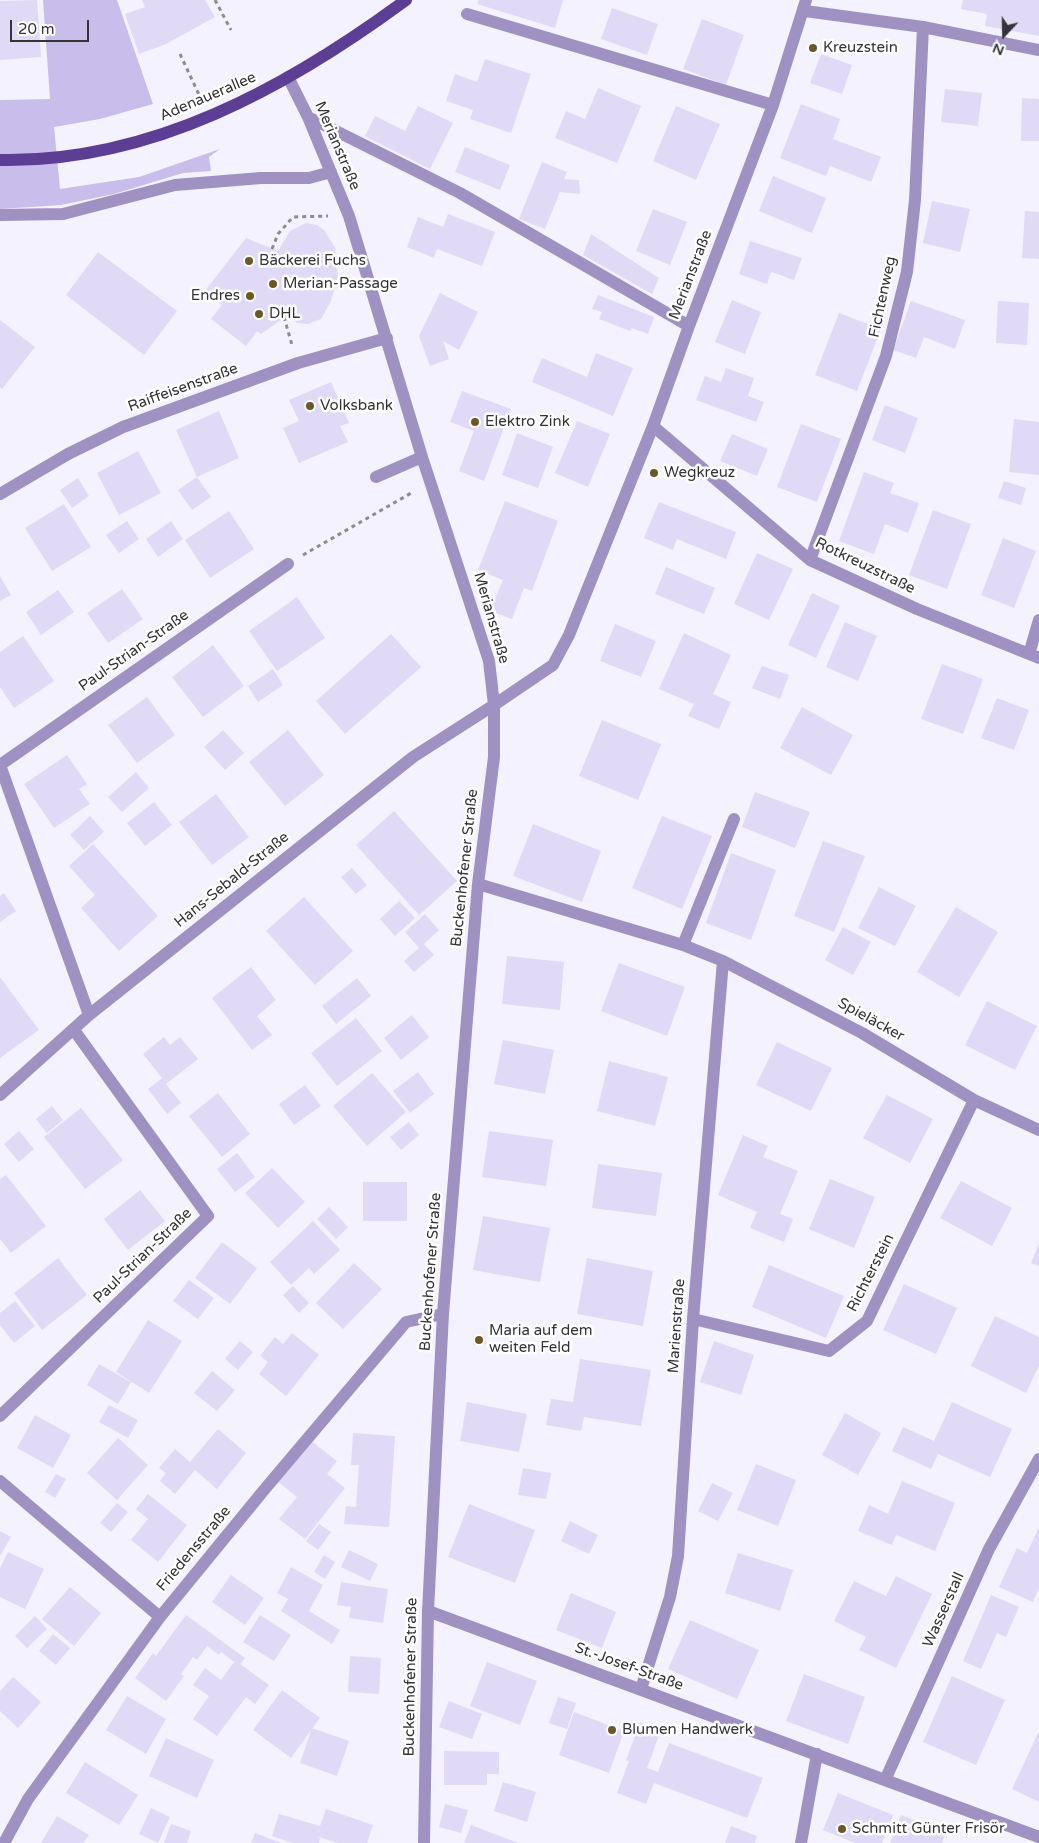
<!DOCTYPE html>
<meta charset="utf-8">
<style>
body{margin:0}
#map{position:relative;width:1039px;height:1843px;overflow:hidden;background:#f4f2fe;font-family:"Varela Round",sans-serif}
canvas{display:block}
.north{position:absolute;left:979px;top:10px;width:50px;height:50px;-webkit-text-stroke:4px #fff;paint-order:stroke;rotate:201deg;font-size:14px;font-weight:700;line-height:20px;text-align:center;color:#343337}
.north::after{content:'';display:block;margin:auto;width:18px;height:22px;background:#343337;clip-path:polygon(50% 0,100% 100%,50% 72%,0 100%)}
.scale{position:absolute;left:10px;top:20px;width:79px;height:22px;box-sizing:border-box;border:2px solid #343337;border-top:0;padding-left:6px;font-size:15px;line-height:18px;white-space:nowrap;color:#343337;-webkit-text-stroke:4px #fff;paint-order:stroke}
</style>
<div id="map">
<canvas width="1039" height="1843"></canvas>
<div class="north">N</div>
<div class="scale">20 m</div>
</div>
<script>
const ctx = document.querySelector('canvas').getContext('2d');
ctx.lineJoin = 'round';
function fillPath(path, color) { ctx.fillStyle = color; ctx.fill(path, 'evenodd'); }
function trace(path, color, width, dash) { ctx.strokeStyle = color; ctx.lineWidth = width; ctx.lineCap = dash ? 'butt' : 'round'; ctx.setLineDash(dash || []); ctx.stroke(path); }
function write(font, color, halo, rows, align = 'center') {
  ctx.font = font + ' "Varela Round",sans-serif'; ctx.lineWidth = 5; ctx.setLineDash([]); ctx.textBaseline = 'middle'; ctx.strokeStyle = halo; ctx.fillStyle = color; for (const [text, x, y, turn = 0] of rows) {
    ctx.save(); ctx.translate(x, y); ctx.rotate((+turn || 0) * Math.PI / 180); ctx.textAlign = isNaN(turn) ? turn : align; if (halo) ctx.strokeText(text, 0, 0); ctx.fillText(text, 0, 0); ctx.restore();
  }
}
const green = new Path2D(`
 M 43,0 L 117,0 L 153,104 L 100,119 L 54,127 L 60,189 L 139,177 L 220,149 L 209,157 L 211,171 L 183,173 L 114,194 L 61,205 L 0,209 L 0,100 L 50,99 Z`);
const building = new Path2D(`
 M 37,0 L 41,57 L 0,60 L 0,1 Z
 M 142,0 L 205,0 L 215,17 L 166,44 L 139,54 L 125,14 L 145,7 Z
 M 479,0 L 563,0 L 555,28 L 477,4 Z
 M 963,0 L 1039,0 L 1039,36 L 985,26 L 987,14 L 961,9 Z
 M 612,8 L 658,24 L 647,55 L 601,39 Z
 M 702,19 L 744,35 L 726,85 L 683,69 Z
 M 821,54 L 852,65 L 842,94 L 810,83 Z
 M 485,59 L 531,74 L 511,133 L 470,119 L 473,110 L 446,101 L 455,74 L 477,82 Z
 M 598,88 L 641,106 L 617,163 L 555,138 L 566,111 L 585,119 Z
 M 945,89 L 982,93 L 978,126 L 941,122 Z
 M 1022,98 L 1039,99 L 1039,141 L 1021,141 Z
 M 801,104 L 840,119 L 833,139 L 881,157 L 871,182 L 830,166 L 826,176 L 780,158 Z
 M 418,106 L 453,123 L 430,169 L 365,136 L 375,116 L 405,131 Z
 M 676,106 L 720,124 L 696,180 L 653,161 Z
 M 465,147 L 510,165 L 500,190 L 455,172 Z
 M 542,162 L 567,172 L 564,179 L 579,180 L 580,194 L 560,192 L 545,229 L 519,219 Z
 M 773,176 L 826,198 L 812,233 L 759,211 Z
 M 932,201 L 970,209 L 960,252 L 923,243 Z
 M 653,209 L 687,222 L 670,265 L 636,251 Z
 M 1025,211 L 1039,212 L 1039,259 L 1022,258 Z
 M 448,214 L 495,232 L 482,266 L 437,249 L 434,258 L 407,247 L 418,217 L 443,227 Z
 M 306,223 L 317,225 L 324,230 L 335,248 L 338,276 L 331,301 L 321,319 L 307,324 L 297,323 L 288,315 L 261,334 L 257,331 L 246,346 L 211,319 L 222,305 L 205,291 L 246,238 L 278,251 L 290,231 Z
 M 591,234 L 659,278 L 652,294 L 583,255 Z
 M 750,241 L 802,258 L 794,280 L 771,272 L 767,284 L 739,274 Z
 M 98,252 L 177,311 L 144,355 L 66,295 Z
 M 440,293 L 478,312 L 459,350 L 443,341 L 449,359 L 430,366 L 419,336 Z
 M 598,295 L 654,317 L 648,334 L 632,328 L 630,331 L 599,319 L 602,312 L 592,309 Z
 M 732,300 L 761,312 L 745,354 L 715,342 Z
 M 911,301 L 965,320 L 955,349 L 924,337 L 916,358 L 893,350 Z
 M 998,301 L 1029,303 L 1027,345 L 996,343 Z
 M 839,313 L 881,329 L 857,391 L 815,375 Z
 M 0,320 L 35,347 L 2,389 L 0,387 Z
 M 596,353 L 633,368 L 613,416 L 532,382 L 542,358 L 587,377 Z
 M 726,368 L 754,378 L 748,396 L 764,402 L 756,422 L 696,400 L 705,376 L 721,382 Z
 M 331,382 L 349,423 L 340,426 L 348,442 L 299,463 L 283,428 L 299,421 L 289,400 Z
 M 462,391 L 511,409 L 484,481 L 459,471 L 474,431 L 450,422 Z
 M 885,405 L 918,418 L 905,453 L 872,440 Z
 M 219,411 L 239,458 L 197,477 L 176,430 Z
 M 1014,419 L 1039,422 L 1039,475 L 1009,472 Z
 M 577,421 L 610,434 L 588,487 L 555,473 Z
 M 801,424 L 841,439 L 817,502 L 777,487 Z
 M 517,433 L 553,447 L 538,488 L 502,475 Z
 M 732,434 L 768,449 L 757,476 L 720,461 Z
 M 138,451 L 161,493 L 119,515 L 97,473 Z
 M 864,472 L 894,483 L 890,493 L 919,503 L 908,533 L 885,524 L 874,554 L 839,541 Z
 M 197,477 L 211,497 L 192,510 L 178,490 Z
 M 78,478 L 89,496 L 72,508 L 60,490 Z
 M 1004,481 L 1026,488 L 1021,505 L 998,498 Z
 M 505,501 L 558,521 L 532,591 L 524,588 L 512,619 L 490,611 L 503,580 L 478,570 Z
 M 659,502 L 736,532 L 726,559 L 677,539 L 673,550 L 644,538 Z
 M 64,504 L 91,547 L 52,571 L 25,528 Z
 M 933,510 L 971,524 L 947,589 L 909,575 Z
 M 229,511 L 254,549 L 210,578 L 185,540 Z
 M 127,521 L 139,539 L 119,553 L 106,535 Z
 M 171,521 L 183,539 L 158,557 L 146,539 Z
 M 1003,538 L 1036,551 L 1014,608 L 981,595 Z
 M 757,553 L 793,569 L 769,620 L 734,604 Z
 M 666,567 L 715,588 L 704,614 L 655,594 Z
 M 0,576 L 11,595 L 0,601 Z
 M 122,589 L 143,619 L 108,643 L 87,613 Z
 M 58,590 L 74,612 L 41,635 L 26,612 Z
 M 812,593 L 840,606 L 816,658 L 788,645 Z
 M 297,597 L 325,638 L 277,671 L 249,631 Z
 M 845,622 L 877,636 L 858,681 L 826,667 Z
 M 615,624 L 656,641 L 641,677 L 600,661 Z
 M 684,633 L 731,655 L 713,694 L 731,702 L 719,729 L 688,716 L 694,704 L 659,689 Z
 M 391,634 L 421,667 L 345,734 L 316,701 Z
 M 23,636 L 54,681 L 14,708 L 0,687 L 0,652 Z
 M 213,645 L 244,686 L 203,717 L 172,677 Z
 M 942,664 L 983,679 L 963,734 L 921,719 Z
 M 762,666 L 789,675 L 780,699 L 752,688 Z
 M 273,669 L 283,685 L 258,702 L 248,686 Z
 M 147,697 L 175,735 L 137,763 L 108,725 Z
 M 997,698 L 1029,710 L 1014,750 L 981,738 Z
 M 802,707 L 853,735 L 831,775 L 780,748 Z
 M 602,720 L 661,744 L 638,800 L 579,776 Z
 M 223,730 L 244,753 L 225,770 L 204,747 Z
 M 288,730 L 324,775 L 285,806 L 249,762 Z
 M 67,755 L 87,784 L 79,789 L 90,804 L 54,828 L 24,784 Z
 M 136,772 L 149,788 L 122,812 L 108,797 Z
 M 755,792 L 810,812 L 795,848 L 742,827 Z
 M 216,794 L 249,837 L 212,865 L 179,822 Z
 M 154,802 L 172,825 L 145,846 L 127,823 Z
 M 394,811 L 457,881 L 419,915 L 356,845 Z
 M 90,816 L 104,832 L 84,850 L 70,835 Z
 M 662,816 L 712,836 L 682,909 L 632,888 Z
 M 533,824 L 601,851 L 582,902 L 513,876 Z
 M 823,841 L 865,856 L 834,932 L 794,916 Z
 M 93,844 L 158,916 L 119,951 L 81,908 L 95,895 L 69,866 Z
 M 731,853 L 776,870 L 751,940 L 706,923 Z
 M 352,868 L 367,885 L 356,894 L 341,877 Z
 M 879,887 L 916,906 L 895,946 L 858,928 Z
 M 4,893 L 16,911 L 0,922 L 0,896 Z
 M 304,897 L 353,951 L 315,985 L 266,931 Z
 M 399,901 L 415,918 L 395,936 L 380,919 Z
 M 956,907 L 998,932 L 959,997 L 917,972 Z
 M 425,914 L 439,930 L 424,944 L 434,955 L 414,972 L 404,961 L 419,948 L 405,932 Z
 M 843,927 L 871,942 L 853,975 L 825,960 Z
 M 507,956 L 564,962 L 560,1010 L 502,1004 Z
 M 619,963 L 685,987 L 667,1036 L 601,1011 Z
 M 251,967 L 276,1000 L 257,1016 L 272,1035 L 252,1050 L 212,998 Z
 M 0,977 L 39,1030 L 0,1058 Z
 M 357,978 L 371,996 L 336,1024 L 322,1006 Z
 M 987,1001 L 1037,1026 L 1015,1070 L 965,1045 Z
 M 412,1015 L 429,1037 L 401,1060 L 384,1038 Z
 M 356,1018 L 382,1051 L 337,1086 L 311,1053 Z
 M 164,1037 L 170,1045 L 180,1037 L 198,1059 L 166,1084 L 181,1103 L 167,1114 L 148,1089 L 162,1078 L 143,1054 Z
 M 503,1040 L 554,1050 L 545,1094 L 494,1084 Z
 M 777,1042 L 832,1068 L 811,1111 L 756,1085 Z
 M 609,1061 L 668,1077 L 655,1126 L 597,1111 Z
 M 418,1072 L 434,1094 L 410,1113 L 393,1091 Z
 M 372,1073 L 406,1112 L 367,1146 L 333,1106 Z
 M 305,1085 L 321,1106 L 294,1125 L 279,1104 Z
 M 218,1093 L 250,1134 L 222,1157 L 189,1116 Z
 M 887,1095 L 933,1119 L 910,1163 L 863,1138 Z
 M 52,1106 L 63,1120 L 47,1133 L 36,1119 Z
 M 81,1108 L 123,1160 L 85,1189 L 44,1137 Z
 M 409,1122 L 419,1135 L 401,1150 L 390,1137 Z
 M 19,1131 L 34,1149 L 19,1162 L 4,1144 Z
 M 489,1131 L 553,1140 L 546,1186 L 482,1177 Z
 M 743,1135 L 768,1146 L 763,1157 L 798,1171 L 780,1214 L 793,1219 L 784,1242 L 750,1228 L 757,1212 L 718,1195 Z
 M 237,1153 L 255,1177 L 235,1192 L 217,1169 Z
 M 598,1164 L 662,1173 L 656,1216 L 592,1208 Z
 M 272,1168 L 305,1202 L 278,1228 L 245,1193 Z
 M 6,1175 L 46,1226 L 11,1253 L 0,1239 L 0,1179 Z
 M 830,1179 L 875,1197 L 854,1248 L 809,1229 Z
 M 961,1181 L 1012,1208 L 992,1246 L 940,1218 Z
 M 363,1182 L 407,1182 L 407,1221 L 363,1221 Z
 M 140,1190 L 165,1221 L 128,1250 L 104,1219 Z
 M 329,1207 L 348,1227 L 336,1239 L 317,1219 Z
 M 483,1216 L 550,1228 L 540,1282 L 473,1270 Z
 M 313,1221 L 340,1250 L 314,1274 L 309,1268 L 291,1285 L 270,1262 Z
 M 222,1242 L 257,1268 L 230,1304 L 195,1278 Z
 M 1039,1243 L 1039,1266 L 1031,1263 Z
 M 58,1258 L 87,1295 L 42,1330 L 14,1293 Z
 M 587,1258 L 653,1271 L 643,1326 L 577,1314 Z
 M 354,1263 L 382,1289 L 343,1329 L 316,1303 Z
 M 769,1265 L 844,1296 L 826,1338 L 752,1307 Z
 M 189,1280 L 214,1298 L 198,1319 L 173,1301 Z
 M 904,1284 L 957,1308 L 936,1354 L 883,1330 Z
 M 293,1286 L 309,1303 L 299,1313 L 283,1295 Z
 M 15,1301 L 35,1326 L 14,1343 L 0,1325 L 0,1313 Z
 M 995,1316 L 1039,1337 L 1039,1366 L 1026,1393 L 971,1366 Z
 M 148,1320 L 182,1341 L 149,1393 L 116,1372 Z
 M 292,1333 L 319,1355 L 286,1396 L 259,1374 L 268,1362 L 260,1356 L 275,1337 L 283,1344 Z
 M 473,1336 L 485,1336 L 486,1344 L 473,1345 Z
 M 240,1341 L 253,1352 L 238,1370 L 225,1359 Z
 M 714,1341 L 754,1355 L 741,1395 L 700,1382 Z
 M 580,1359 L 651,1370 L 641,1426 L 584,1417 L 581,1431 L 546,1425 L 551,1399 L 573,1402 Z
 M 99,1364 L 131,1382 L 118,1404 L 87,1385 Z
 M 212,1371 L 235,1390 L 217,1411 L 194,1393 Z
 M 467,1402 L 527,1414 L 519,1452 L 460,1441 Z
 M 952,1402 L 1012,1429 L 990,1477 L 938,1454 L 931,1469 L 892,1451 L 903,1427 L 934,1441 Z
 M 109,1405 L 138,1420 L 128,1438 L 99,1422 Z
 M 845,1413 L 881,1433 L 858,1475 L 822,1455 Z
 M 35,1415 L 71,1435 L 53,1468 L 17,1448 Z
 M 218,1429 L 246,1453 L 217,1489 L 195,1470 L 175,1494 L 160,1481 L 166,1473 L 159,1468 L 175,1449 L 190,1462 Z
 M 353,1433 L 395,1436 L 389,1527 L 344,1524 L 346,1506 L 356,1507 L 359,1465 L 351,1465 Z
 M 118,1438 L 148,1465 L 117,1500 L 87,1473 Z
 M 310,1440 L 337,1461 L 327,1474 L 345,1488 L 305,1539 L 279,1519 L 297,1497 L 277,1481 Z
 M 756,1464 L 796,1480 L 778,1526 L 737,1510 Z
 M 523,1468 L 551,1473 L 546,1499 L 518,1495 Z
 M 56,1474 L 66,1479 L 55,1498 L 45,1492 Z
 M 902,1481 L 955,1503 L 935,1551 L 896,1535 L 892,1545 L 858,1531 L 869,1505 L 888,1514 Z
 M 712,1483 L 733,1493 L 718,1521 L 698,1511 Z
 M 148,1494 L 187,1525 L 158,1562 L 131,1540 L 148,1519 L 136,1509 Z
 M 117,1503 L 128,1512 L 111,1532 L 100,1523 Z
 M 469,1504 L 535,1530 L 515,1583 L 448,1557 Z
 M 570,1521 L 598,1535 L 589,1554 L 561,1541 Z
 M 319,1524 L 331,1532 L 318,1550 L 306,1541 Z
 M 1039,1527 L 1039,1588 L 1033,1602 L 999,1587 L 1017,1548 L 1027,1553 Z
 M 0,1531 L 11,1537 L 0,1556 Z
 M 349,1550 L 378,1564 L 370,1581 L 341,1567 Z
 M 8,1552 L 44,1569 L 25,1609 L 0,1597 L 0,1568 Z
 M 738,1553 L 793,1570 L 780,1611 L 725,1593 Z
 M 324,1555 L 335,1562 L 325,1579 L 314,1572 Z
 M 291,1567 L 323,1585 L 309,1611 L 340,1630 L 332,1644 L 281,1611 L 288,1599 L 277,1593 Z
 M 231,1575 L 264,1598 L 245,1625 L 212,1602 Z
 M 896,1576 L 932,1594 L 896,1668 L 859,1650 L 866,1637 L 834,1621 L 854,1581 L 886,1596 Z
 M 341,1582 L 388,1589 L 383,1623 L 349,1618 L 351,1607 L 337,1605 Z
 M 70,1587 L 101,1613 L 74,1646 L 42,1619 Z
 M 571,1593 L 616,1612 L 602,1648 L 556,1630 Z
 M 991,1595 L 1019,1607 L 1006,1637 L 997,1633 L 981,1669 L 963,1661 Z
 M 186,1615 L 245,1658 L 240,1664 L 269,1685 L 255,1704 L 246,1697 L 217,1736 L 193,1719 L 209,1696 L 193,1685 L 205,1668 L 221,1680 L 234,1662 L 221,1652 L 219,1655 L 207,1646 L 197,1660 L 193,1657 L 181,1674 L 184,1676 L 166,1701 L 135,1678 L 153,1653 L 156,1656 Z
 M 260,1615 L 291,1635 L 274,1661 L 243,1642 Z
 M 35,1616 L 47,1629 L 27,1648 L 15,1636 Z
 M 690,1620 L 759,1650 L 737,1699 L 668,1669 Z
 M 53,1634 L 70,1648 L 56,1665 L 39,1651 Z
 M 350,1656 L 381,1658 L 379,1694 L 348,1692 Z
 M 487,1662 L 537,1681 L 520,1725 L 470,1706 Z
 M 804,1674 L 865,1697 L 848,1744 L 786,1721 Z
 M 952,1676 L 1005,1700 L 976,1765 L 923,1742 Z
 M 13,1677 L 41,1702 L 18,1728 L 0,1711 L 0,1691 Z
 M 282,1690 L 320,1718 L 291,1758 L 253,1730 Z
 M 127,1696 L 166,1719 L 146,1754 L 106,1730 Z
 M 558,1697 L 576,1703 L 567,1729 L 549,1723 Z
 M 449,1701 L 482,1714 L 472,1739 L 439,1727 Z
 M 574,1712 L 624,1731 L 609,1773 L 559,1755 Z
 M 640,1722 L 661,1730 L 647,1768 L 658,1772 L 669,1743 L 763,1778 L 747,1818 L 654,1783 L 646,1804 L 617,1793 L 629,1761 L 626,1760 Z
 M 312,1728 L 349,1741 L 337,1776 L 300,1763 Z
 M 1039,1731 L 1039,1802 L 1012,1789 Z
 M 166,1738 L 214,1760 L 197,1798 L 149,1776 Z
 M 444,1751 L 499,1752 L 499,1774 L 487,1774 L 487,1785 L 444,1785 Z
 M 85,1762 L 138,1795 L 119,1825 L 66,1793 Z
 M 503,1782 L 536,1792 L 527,1822 L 494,1811 Z
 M 838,1793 L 893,1815 L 882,1843 L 855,1843 L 823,1830 Z
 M 445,1804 L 468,1810 L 461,1833 L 439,1827 Z
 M 151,1808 L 170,1817 L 158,1843 L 139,1834 Z
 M 326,1809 L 373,1825 L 367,1843 L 337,1843 L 316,1836 L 320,1838 L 319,1843 L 293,1843 L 272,1836 L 279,1814 L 320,1826 Z
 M 901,1815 L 946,1832 L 942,1843 L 890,1843 Z
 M 57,1816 L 89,1835 L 83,1843 L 41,1843 Z
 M 171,1824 L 191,1831 L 187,1843 L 164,1843 Z
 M 471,1825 L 518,1843 L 464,1843 Z
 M 731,1826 L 757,1836 L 755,1843 L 725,1843 Z
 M 255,1833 L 281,1843 L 251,1843 Z`);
const path = new Path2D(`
 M 215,0 L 231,30
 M 180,54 L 201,99
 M 272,249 L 278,234 L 293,217 L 328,216
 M 284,317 L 292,345
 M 303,555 L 413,492`);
const minor = new Path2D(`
 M 805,11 L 923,27 L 1039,50
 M 467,14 L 773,105
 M 288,77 L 308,117 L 349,216 L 422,457 L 489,661 L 494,705 L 494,757 L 478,884 L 443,1314 L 428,1611 L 424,1843
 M 308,117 L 460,193 L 689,326
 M 0,215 L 63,214 L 175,185 L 261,178 L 309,178 L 331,172
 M 653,426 L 810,560 L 917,609 L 1039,658
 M 376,477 L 422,457
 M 0,494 L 68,454 L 123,427 L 298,363 L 387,338
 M 810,560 L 886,356 L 907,272 L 915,200 L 923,27
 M 1029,654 L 1039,620
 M 0,765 L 288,564
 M 0,765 L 89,1015
 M 478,884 L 683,945 L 723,961 L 862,1033 L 974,1100 L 1039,1130
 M 683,945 L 734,819
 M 0,1095 L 89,1015 L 413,757 L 494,705 L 553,665 L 569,635 L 653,426 L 689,326 L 773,105 L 806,0
 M 693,1319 L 829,1351 L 867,1321 L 974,1100
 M 0,1416 L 208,1216 L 74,1030
 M 0,1481 L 160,1617
 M 428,1611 L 1039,1837
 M 641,1689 L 670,1597 L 678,1556 L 693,1319 L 723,961
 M 886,1778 L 989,1549 L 1039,1459
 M 4,1843 L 28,1799 L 160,1617 L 264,1490 L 406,1322 L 443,1314
 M 801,1843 L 817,1754`);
const major = new Path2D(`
 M 0,160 C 151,163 288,87 406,0`);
const markers = [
 [813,48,5,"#6c5726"],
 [249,261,5,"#6c5726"],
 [273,284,5,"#6c5726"],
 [250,296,5,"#6c5726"],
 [259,314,5,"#6c5726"],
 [310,406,5,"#6c5726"],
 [475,422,5,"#6c5726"],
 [654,473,5,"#6c5726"],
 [479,1340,5,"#6c5726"],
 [612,1730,5,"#6c5726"],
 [842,1829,5,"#6c5726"]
];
const poiNames = [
 ["Kreuzstein",823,48],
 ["Bäckerei Fuchs",259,261],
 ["Merian-Passage",283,284],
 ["Endres",240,296,"right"],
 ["DHL",269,314],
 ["Volksbank",320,406],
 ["Elektro Zink",485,422],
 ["Wegkreuz",664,473],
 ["Maria auf dem",489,1331],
 ["weiten Feld",489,1348],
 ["Blumen Handwerk",622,1730],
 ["Schmitt Günter Frisör",852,1829]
];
const streetNames = [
 ["Adenauerallee",208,97,-23],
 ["Merianstraße",337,146,67],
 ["Merianstraße",691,275,-69],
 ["Fichtenweg",883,297,-78],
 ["Raiffeisenstraße",183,388,-20],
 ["Rotkreuzstraße",865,566,26],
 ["Merianstraße",491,618,74],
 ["Paul-Strian-Straße",134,651,-35],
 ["Buckenhofener Straße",465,868,-84],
 ["Hans-Sebald-Straße",232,880,-39],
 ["Spieläcker",871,1020,29],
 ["Paul-Strian-Straße",143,1256,-44],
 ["Buckenhofener Straße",431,1272,-86],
 ["Richterstein",871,1273,-63],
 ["Marienstraße",677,1326,-86],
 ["Friedensstraße",194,1549,-50],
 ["Wasserstall",944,1610,-66],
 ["St.-Josef-Straße",629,1667,20],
 ["Buckenhofener Straße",411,1677,-89]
];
fillPath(green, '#c9beeb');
fillPath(building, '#e0daf6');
trace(path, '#8d8b93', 3, [4, 4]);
trace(minor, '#9f92c3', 12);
trace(major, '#5c3f94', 12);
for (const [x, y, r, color] of markers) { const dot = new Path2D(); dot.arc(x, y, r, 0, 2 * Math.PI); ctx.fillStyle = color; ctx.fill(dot); trace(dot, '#fff', 2); }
write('15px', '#343337', '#fff', poiNames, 'left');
write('15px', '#343337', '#fff', streetNames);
</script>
